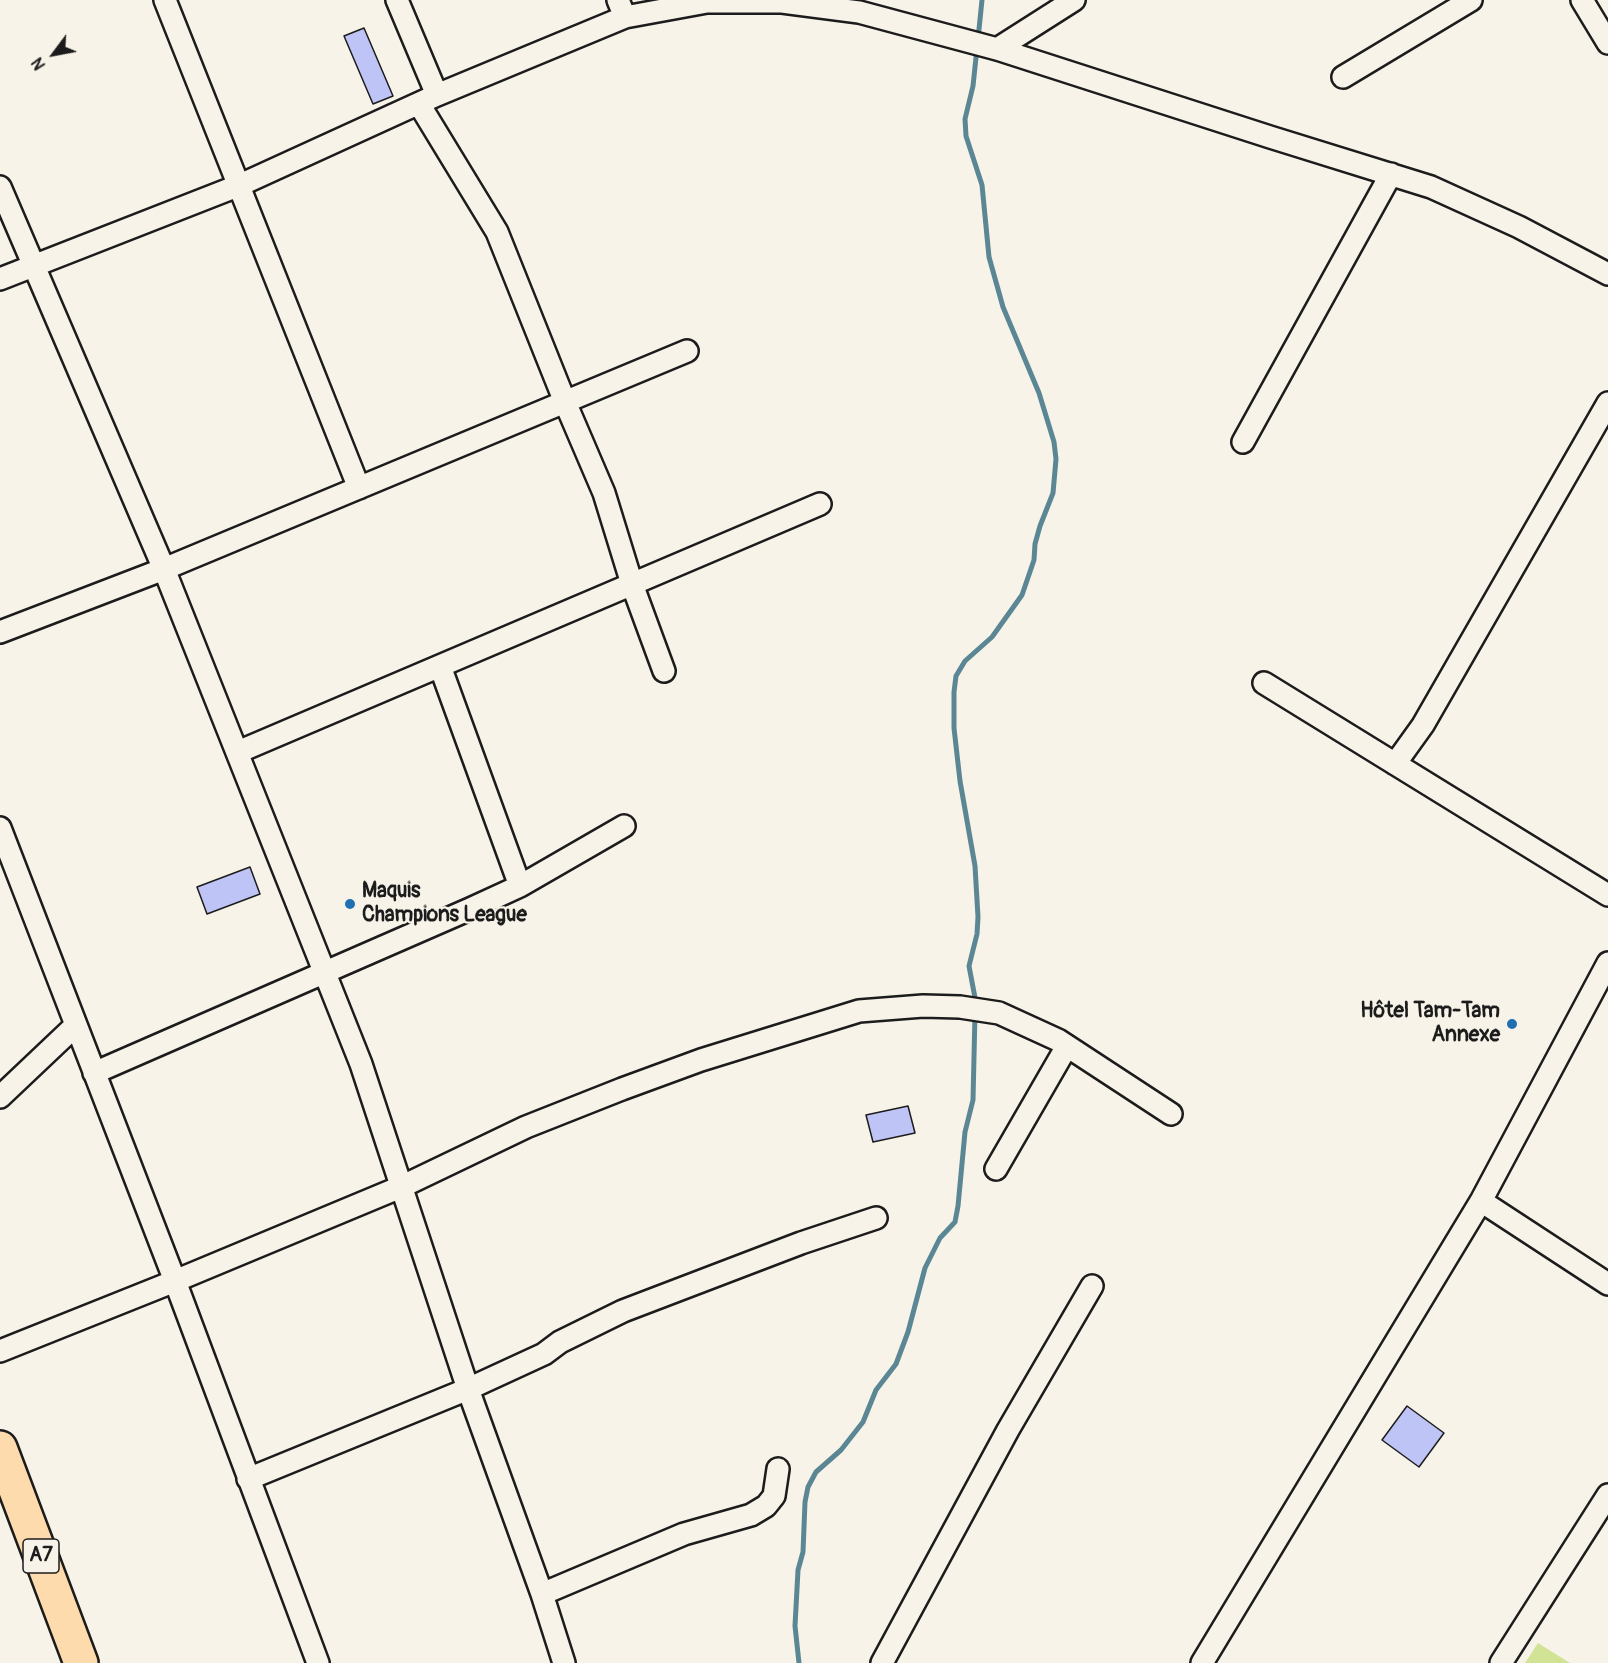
<!DOCTYPE html>
<meta charset="utf-8">
<style>
body{margin:0}
#map{position:relative;width:1608px;height:1663px;overflow:hidden;background:#f7f3e8;font-family:Pangolin,sans-serif}
canvas{display:block}
.north{position:absolute;left:24px;top:24px;width:60px;height:60px;-webkit-text-stroke:4px #f7f3e8;paint-order:stroke;rotate:238deg;font-size:16px;font-weight:700;line-height:24px;text-align:center;color:#1c1c1c}
.north::after{content:'';display:block;margin:auto;width:21px;height:27px;background:#1c1c1c;clip-path:polygon(50% 0,100% 100%,50% 72%,0 100%)}
</style>
<div id="map">
<canvas width="1608" height="1663"></canvas>
<div class="north">N</div>
</div>
<script>
const ctx = document.querySelector('canvas').getContext('2d');
ctx.lineJoin = 'round';
function fillPath(path, color) { ctx.fillStyle = color; ctx.fill(path, 'evenodd'); }
function trace(path, color, width, dash) { ctx.strokeStyle = color; ctx.lineWidth = width; ctx.lineCap = dash ? 'butt' : 'round'; ctx.setLineDash(dash || []); ctx.stroke(path); }
function write(font, color, halo, rows, align = 'center') {
  ctx.font = font + ' Pangolin,sans-serif'; ctx.lineWidth = 4.5; ctx.setLineDash([]); ctx.textBaseline = 'middle'; ctx.strokeStyle = halo; ctx.fillStyle = color; for (const [text, x, y, turn = 0] of rows) {
    ctx.save(); ctx.translate(x, y); ctx.rotate((+turn || 0) * Math.PI / 180); ctx.textAlign = isNaN(turn) ? turn : align; if (halo) ctx.strokeText(text, 0, 0); ctx.fillText(text, 0, 0); ctx.restore();
  }
}
const green = new Path2D(`
 M 1538,1643 L 1570,1663 L 1525,1663 Z`);
const stream = new Path2D(`
 M 978,39 L 982,0
 M 976,1003 L 969,966 L 977,934 L 978,917 L 975,866 L 960,781 L 954,728 L 954,692 L 956,676 L 965,661 L 992,637 L 1022,595 L 1034,560 L 1035,544 L 1040,526 L 1053,493 L 1056,459 L 1054,442 L 1039,393 L 1003,307 L 989,257 L 982,185 L 966,136 L 965,119 L 973,86 L 977,48
 M 799,1663 L 795,1626 L 798,1570 L 803,1552 L 805,1502 L 808,1487 L 816,1472 L 841,1450 L 863,1422 L 876,1390 L 896,1364 L 908,1332 L 925,1268 L 940,1238 L 955,1222 L 958,1206 L 965,1132 L 973,1100 L 975,1013`);
const building = new Path2D(`
 M 364,28 L 393,96 L 373,104 L 344,36 Z
 M 250,867 L 260,894 L 207,914 L 197,887 Z
 M 908,1106 L 915,1133 L 873,1142 L 866,1115 Z
 M 1407,1406 L 1444,1433 L 1419,1467 L 1382,1440 Z`);
const minor = new Path2D(`
 M 165,0 L 359,488
 M 397,0 L 437,95
 M 618,0 L 625,17
 M 1582,0 L 1608,43
 M 997,49 L 1074,0
 M 1343,77 L 1471,0
 M 419,104 L 497,232 L 565,402 L 604,493 L 632,584 L 664,671
 M 0,187 L 164,569 L 361,1064 L 468,1389 L 542,1594 L 564,1663
 M 0,279 L 240,185 L 437,95 L 625,17 L 707,2 L 782,2 L 859,12 L 997,49 L 1270,137 L 1431,187 L 1519,227 L 1608,274
 M 1243,442 L 1391,174
 M 0,632 L 164,569 L 687,351
 M 440,666 L 520,886
 M 1264,683 L 1608,895
 M 238,752 L 820,504
 M 1395,764 L 1423,725 L 1608,403
 M 0,828 L 175,1281 L 318,1663
 M 94,1073 L 470,909 L 520,886 L 624,826
 M 0,1097 L 75,1026
 M 996,1169 L 1067,1046
 M 1481,1201 L 1608,1284
 M 0,1351 L 175,1281 L 403,1186 L 526,1127 L 622,1089 L 701,1060 L 859,1011 L 923,1006 L 960,1007 L 999,1013 L 1058,1040 L 1171,1114
 M 248,1479 L 468,1389 L 544,1354 L 560,1342 L 623,1311 L 801,1243 L 876,1218
 M 542,1594 L 684,1534 L 751,1515 L 766,1506 L 774,1496 L 778,1469
 M 882,1663 L 1008,1430 L 1092,1286
 M 1202,1663 L 1481,1201 L 1608,963
 M 1501,1663 L 1608,1495`);
const trunk = new Path2D(`
 M 0,1448 L 81,1663`);
const markers = [
 [350,904,6,"#1f6fb2"],
 [1512,1024,6,"#1f6fb2"]
];
const shields = [
 [41,1556,36]
];
const shieldNames = [
 ["A7",41,1556]
];
const poiNames = [
 ["Maquis",362,892],
 ["Champions League",362,916],
 ["Hôtel Tam-Tam",1500,1012,"right"],
 ["Annexe",1500,1036,"right"]
];
fillPath(green, '#d2e396');
trace(stream, '#5b8795', 5);
fillPath(building, '#bfc4f6');
trace(building, '#1c1c1c', 1.5);
trace(minor, '#1c1c1c', 26);
trace(trunk, '#1c1c1c', 38);
trace(minor, '#f7f3e8', 21);
trace(trunk, '#fedbac', 33);
for (const [x, y, r, color] of markers) { const dot = new Path2D(); dot.arc(x, y, r, 0, 2 * Math.PI); ctx.fillStyle = color; ctx.fill(dot); trace(dot, '#f7f3e8', 2); }
for (const [x, y, w] of shields) { const box = new Path2D(); box.roundRect(x - w / 2, y - 17, w, 34, 4.5); ctx.fillStyle = '#f7f3e8'; ctx.fill(box); trace(box, '#1c1c1c', 1.5); }
write('bold 20px', '#1c1c1c', null, shieldNames);
write('bold 21px', '#1c1c1c', '#f7f3e8', poiNames, 'left');
</script>
